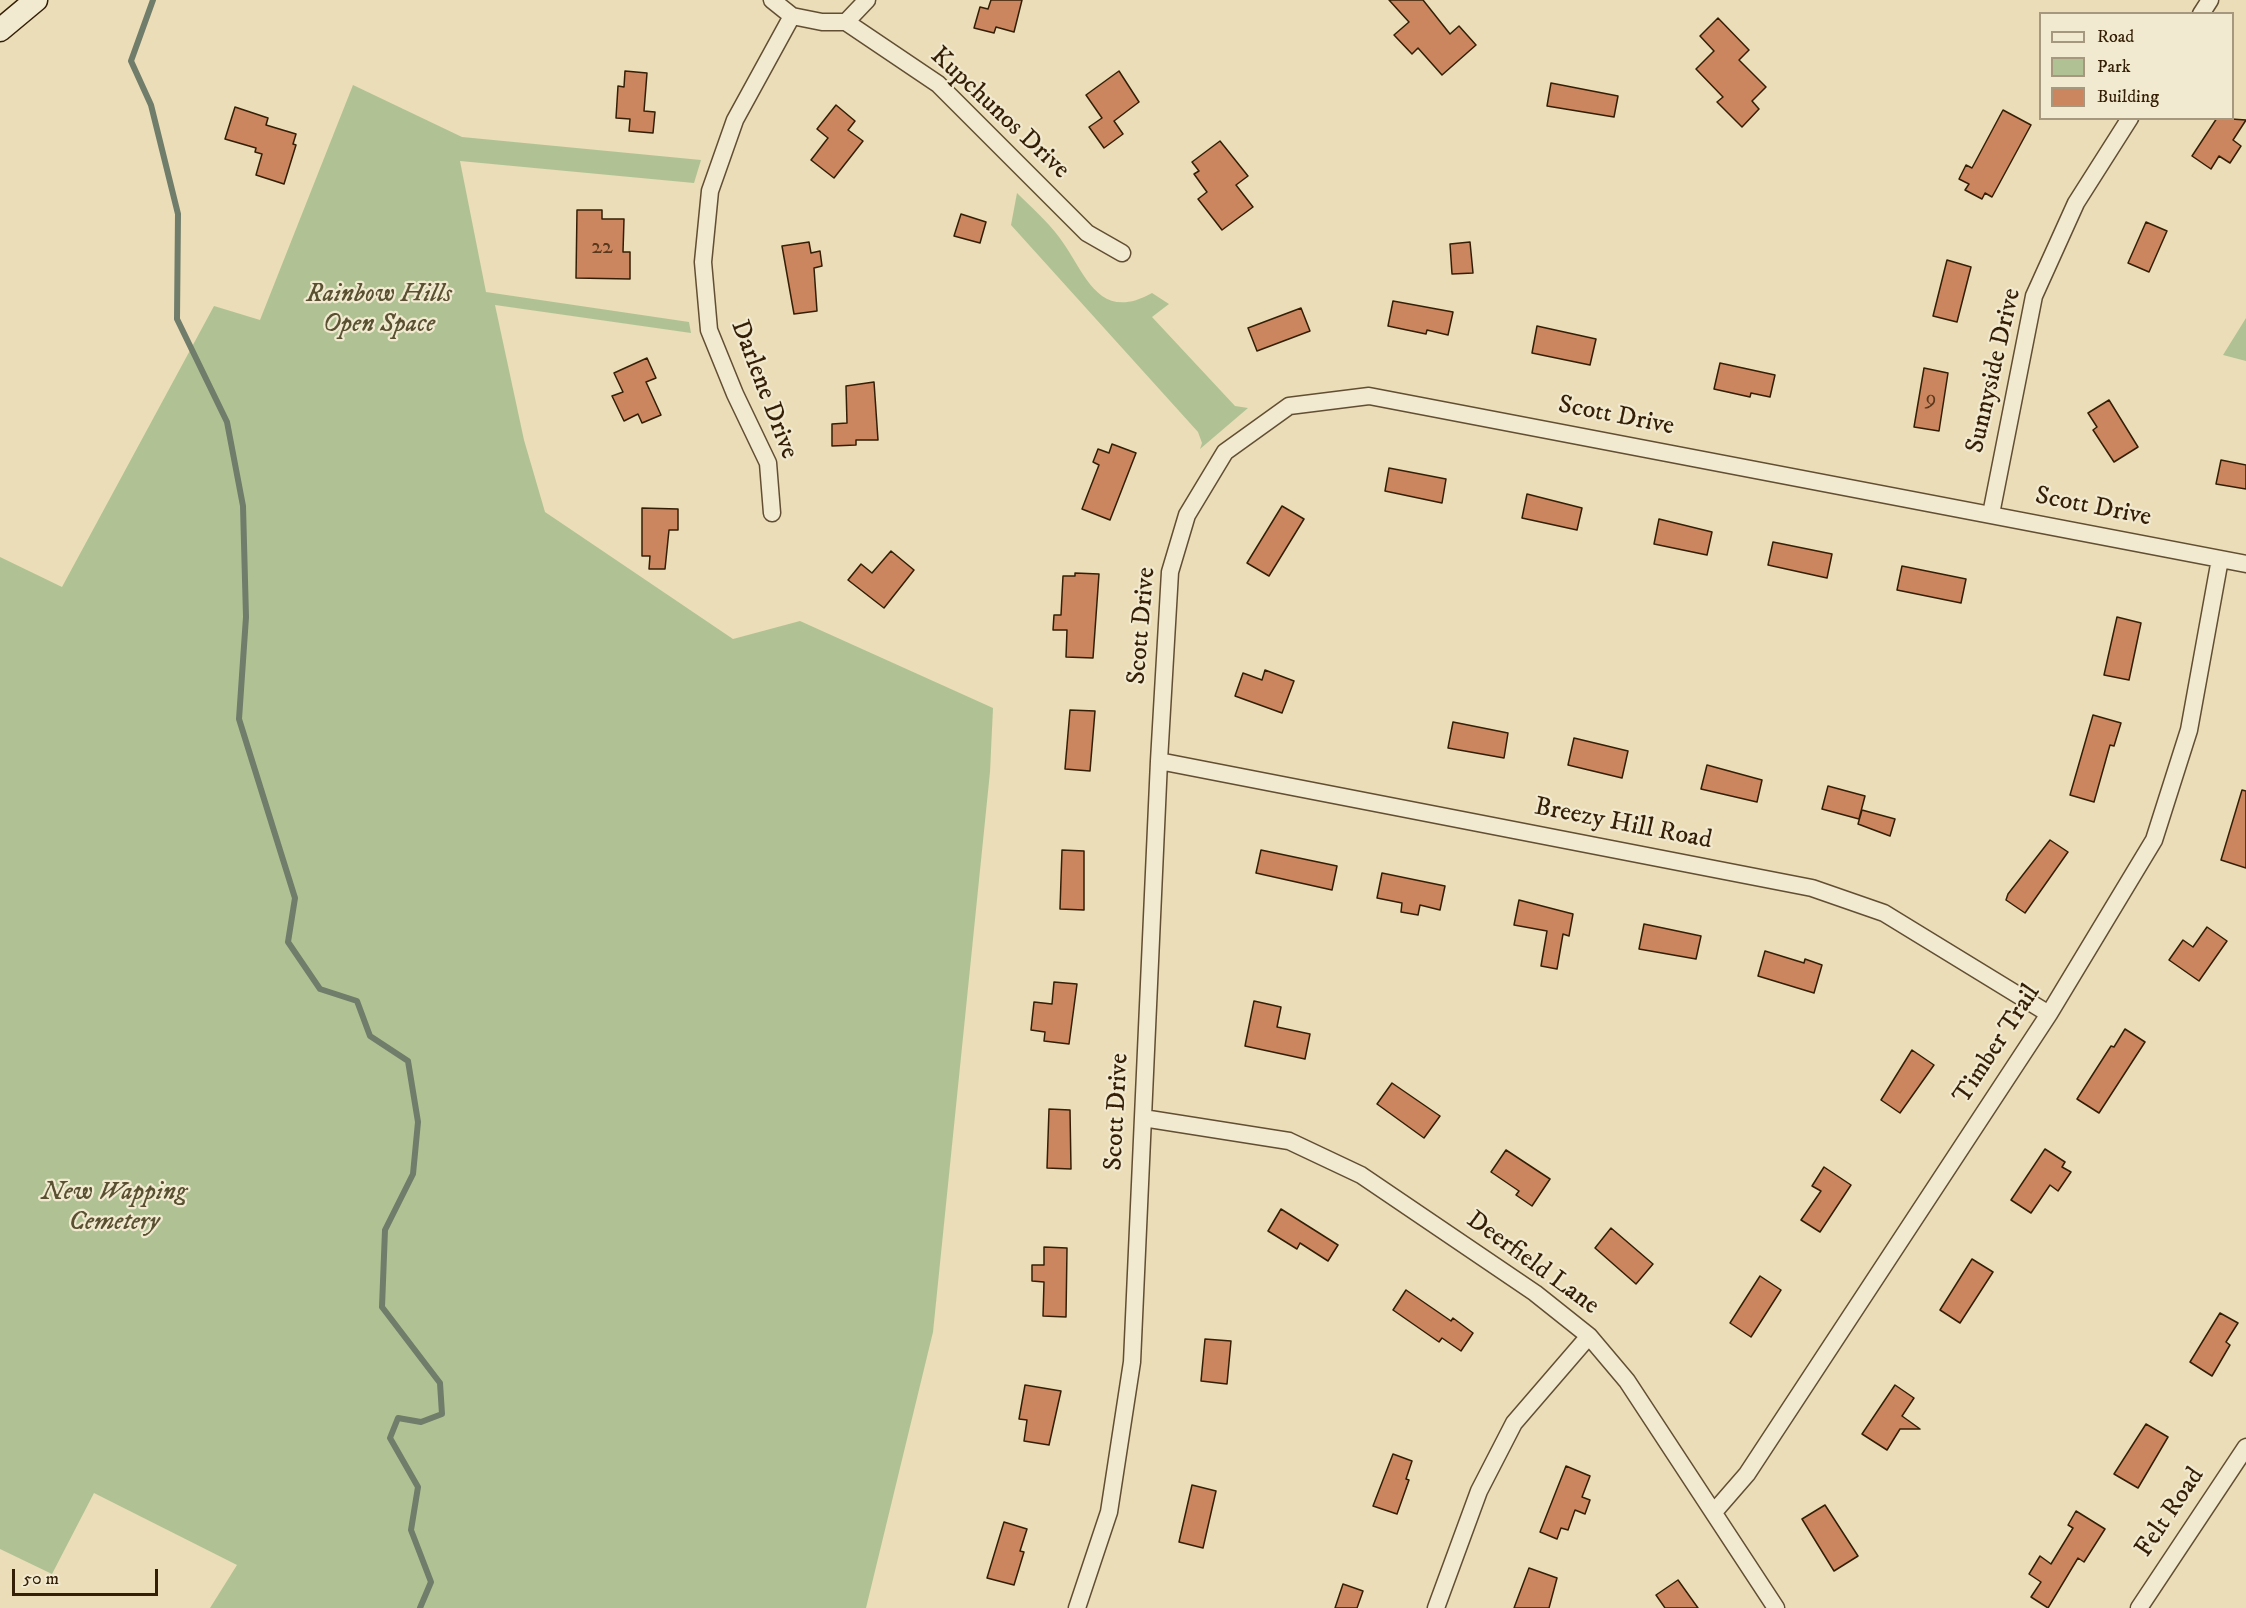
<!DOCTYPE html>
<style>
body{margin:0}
#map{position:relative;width:2246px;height:1608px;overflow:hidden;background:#eaddb7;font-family:"IM FELL DW Pica",serif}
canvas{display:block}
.legend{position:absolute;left:2039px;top:12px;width:195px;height:108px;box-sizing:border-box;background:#f1e9d0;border:2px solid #a5987f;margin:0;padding:8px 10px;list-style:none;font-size:18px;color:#341f06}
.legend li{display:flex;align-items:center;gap:12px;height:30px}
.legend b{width:30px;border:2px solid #a5987f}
.scale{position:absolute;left:12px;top:1569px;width:146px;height:27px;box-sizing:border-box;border:3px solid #341f06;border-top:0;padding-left:8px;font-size:18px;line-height:21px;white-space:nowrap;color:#341f06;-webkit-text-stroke:4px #f1e9d0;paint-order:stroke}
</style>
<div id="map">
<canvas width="2246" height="1608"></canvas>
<ul class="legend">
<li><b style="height:8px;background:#f1e9d0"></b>Road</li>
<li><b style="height:16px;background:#b0c294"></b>Park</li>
<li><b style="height:16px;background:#cb855f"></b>Building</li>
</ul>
<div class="scale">50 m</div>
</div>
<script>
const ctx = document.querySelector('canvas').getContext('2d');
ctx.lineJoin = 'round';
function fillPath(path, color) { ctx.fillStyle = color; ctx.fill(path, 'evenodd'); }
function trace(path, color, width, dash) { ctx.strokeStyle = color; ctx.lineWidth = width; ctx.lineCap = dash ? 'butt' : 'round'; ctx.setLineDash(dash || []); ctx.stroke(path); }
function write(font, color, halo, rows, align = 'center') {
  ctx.font = font + ' "IM FELL DW Pica",serif'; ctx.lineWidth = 4.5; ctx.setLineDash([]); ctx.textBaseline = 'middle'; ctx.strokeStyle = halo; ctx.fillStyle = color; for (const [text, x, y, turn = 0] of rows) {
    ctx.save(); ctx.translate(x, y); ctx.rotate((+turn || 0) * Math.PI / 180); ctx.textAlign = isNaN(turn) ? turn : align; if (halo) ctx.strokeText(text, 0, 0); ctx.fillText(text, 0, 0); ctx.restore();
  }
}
const green = new Path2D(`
 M 353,85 L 462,137 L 701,160 L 694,183 L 460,161 L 486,292 L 689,322 L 691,333 L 495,305 L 524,440 L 545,512 L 733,639 L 800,621 L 993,708 L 990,772 L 933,1332 L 866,1608 L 210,1608 L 237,1565 L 94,1493 L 52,1574 L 0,1549 L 0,557 L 62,587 L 214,306 L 260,320 Z
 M 1017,193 C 1031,207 1047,221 1059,237 C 1085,271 1097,324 1152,293 L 1169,304 L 1152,317 L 1235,406 L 1248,408 L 1200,449 L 1202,443 L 1198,432 L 1011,225 Z
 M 2246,318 L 2246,361 L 2223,355 Z`);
const stream = new Path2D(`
 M 153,0 L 131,61 L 151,105 L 178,214 L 177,319 L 227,422 L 243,506 L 246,617 L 239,719 L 295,898 L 288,942 L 320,989 L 357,1001 L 370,1036 L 408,1061 L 418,1122 L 413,1174 L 385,1230 L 382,1307 L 440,1383 L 442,1414 L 421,1422 L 398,1418 L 390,1438 L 418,1487 L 411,1530 L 431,1582 L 420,1608`);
const building = new Path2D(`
 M 991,0 L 1022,0 L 1014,32 L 996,27 L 994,33 L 974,28 L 980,7 L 988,9 Z
 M 1389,0 L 1423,0 L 1450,34 L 1459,26 L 1476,45 L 1442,75 L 1418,48 L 1412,54 L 1394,35 L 1409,22 Z
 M 1718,18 L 1749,50 L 1739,60 L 1766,87 L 1752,101 L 1759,109 L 1742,127 L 1717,102 L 1723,97 L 1696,69 L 1714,51 L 1700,36 Z
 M 625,71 L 647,73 L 644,111 L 655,112 L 653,133 L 629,131 L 630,119 L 616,118 L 618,86 L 624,87 Z
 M 1119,71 L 1139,102 L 1114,121 L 1123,134 L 1104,148 L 1089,127 L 1102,118 L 1086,95 Z
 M 1551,83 L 1618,96 L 1614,117 L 1547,106 Z
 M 836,105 L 855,121 L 848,130 L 863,141 L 834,178 L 811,160 L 828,138 L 817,129 Z
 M 235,107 L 268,118 L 266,125 L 296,134 L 293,144 L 296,145 L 284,184 L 256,175 L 262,154 L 255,152 L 256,148 L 225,139 Z
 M 2003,110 L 2031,125 L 1992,197 L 1985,193 L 1982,199 L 1965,190 L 1969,184 L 1959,179 L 1966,165 L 1972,168 Z
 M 2217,118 L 2246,120 L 2233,140 L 2241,146 L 2230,163 L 2219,156 L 2211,169 L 2192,156 Z
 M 1220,141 L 1248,176 L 1236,185 L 1253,207 L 1222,230 L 1198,199 L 1207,192 L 1194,174 L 1199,171 L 1192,162 Z
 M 577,210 L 602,210 L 602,219 L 624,219 L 623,252 L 630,252 L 630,279 L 576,278 Z
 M 961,214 L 986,222 L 980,243 L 954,236 Z
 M 2146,222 L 2167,231 L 2149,272 L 2128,263 Z
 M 809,242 L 811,253 L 820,251 L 822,266 L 814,268 L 817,311 L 794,314 L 782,246 Z
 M 1470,242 L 1473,273 L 1452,274 L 1450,244 Z
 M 1947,260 L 1971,267 L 1957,322 L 1933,316 Z
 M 1393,301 L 1453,312 L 1448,335 L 1427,330 L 1426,334 L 1388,326 Z
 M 1301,308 L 1310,331 L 1257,351 L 1248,328 Z
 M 1537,326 L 1596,339 L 1590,365 L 1532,353 Z
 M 647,358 L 656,378 L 646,382 L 661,415 L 642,423 L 638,414 L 624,421 L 612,396 L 623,392 L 614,373 Z
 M 1720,363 L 1775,375 L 1770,397 L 1751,393 L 1750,397 L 1714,389 Z
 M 1924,368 L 1948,373 L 1939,431 L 1914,427 Z
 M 874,382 L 878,440 L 856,440 L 856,445 L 832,446 L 832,424 L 847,423 L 846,386 Z
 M 2109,400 L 2138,447 L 2114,462 L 2093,430 L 2097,427 L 2088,413 Z
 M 1112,444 L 1136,453 L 1110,520 L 1082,509 L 1099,465 L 1093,462 L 1098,449 L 1109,453 Z
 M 2221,460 L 2246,465 L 2246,489 L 2216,484 Z
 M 1389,468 L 1446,479 L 1442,503 L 1385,491 Z
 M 1527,494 L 1582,508 L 1577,530 L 1522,518 Z
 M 1282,506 L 1304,519 L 1269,576 L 1247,563 Z
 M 642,508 L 678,509 L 678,530 L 669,530 L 665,569 L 649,569 L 650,556 L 642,556 Z
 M 1659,519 L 1712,532 L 1707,555 L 1654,544 Z
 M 1773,542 L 1832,554 L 1827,578 L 1768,565 Z
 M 891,551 L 914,570 L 884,608 L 848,580 L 861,564 L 872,573 Z
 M 1902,566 L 1966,579 L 1961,603 L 1897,590 Z
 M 1075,573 L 1099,574 L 1093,658 L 1066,657 L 1067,630 L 1053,630 L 1054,615 L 1061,615 L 1063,576 L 1075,576 Z
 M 2117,617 L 2141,623 L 2129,680 L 2104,675 Z
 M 1265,670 L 1294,681 L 1282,713 L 1235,696 L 1243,673 L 1262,680 Z
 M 1070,710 L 1095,711 L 1090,771 L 1065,769 Z
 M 2093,715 L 2121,723 L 2114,746 L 2110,745 L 2094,802 L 2070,795 Z
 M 1453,722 L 1508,733 L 1504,758 L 1448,748 Z
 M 1574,738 L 1628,751 L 1622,778 L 1568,765 Z
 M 1707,765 L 1762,780 L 1757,802 L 1701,789 Z
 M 1828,786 L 1865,796 L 1859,819 L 1822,809 Z
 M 2242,790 L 2246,791 L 2246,868 L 2221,860 Z
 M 1862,810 L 1895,819 L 1890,836 L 1858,824 Z
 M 2050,840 L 2068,852 L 2025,913 L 2006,900 L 2008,894 Z
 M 1062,850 L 1084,851 L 1084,910 L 1060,909 Z
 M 1261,850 L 1337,866 L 1332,890 L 1256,873 Z
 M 1382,873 L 1445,886 L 1440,910 L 1420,905 L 1418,915 L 1401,912 L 1402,903 L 1377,898 Z
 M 1519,900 L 1573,914 L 1569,936 L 1563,934 L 1557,969 L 1541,966 L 1547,931 L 1514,925 Z
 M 1644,924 L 1701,936 L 1696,959 L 1639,949 Z
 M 2207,927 L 2227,941 L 2199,981 L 2169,960 L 2183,940 L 2193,947 Z
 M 1765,951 L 1804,963 L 1805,959 L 1822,965 L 1814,993 L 1758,976 Z
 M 1054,982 L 1077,984 L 1069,1044 L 1044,1041 L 1045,1032 L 1031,1030 L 1034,1002 L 1052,1004 Z
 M 1254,1001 L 1281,1007 L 1277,1027 L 1310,1034 L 1305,1059 L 1245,1046 Z
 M 2125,1029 L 2145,1042 L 2099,1113 L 2077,1099 L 2111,1046 L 2114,1047 Z
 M 1912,1050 L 1934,1065 L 1900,1113 L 1881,1100 Z
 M 1392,1083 L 1440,1116 L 1424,1138 L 1377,1104 Z
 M 1049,1109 L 1070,1110 L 1071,1169 L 1047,1168 Z
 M 2045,1149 L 2065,1162 L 2062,1167 L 2071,1172 L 2058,1191 L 2050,1185 L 2031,1213 L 2011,1200 Z
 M 1506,1150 L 1550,1179 L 1532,1206 L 1516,1195 L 1519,1191 L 1491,1172 Z
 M 1824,1167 L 1851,1185 L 1820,1232 L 1801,1220 L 1821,1191 L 1812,1186 Z
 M 1281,1209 L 1338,1245 L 1328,1261 L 1300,1243 L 1297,1249 L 1268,1231 Z
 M 1611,1228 L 1653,1264 L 1636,1284 L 1595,1248 Z
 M 1044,1247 L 1067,1248 L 1066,1317 L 1043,1316 L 1044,1282 L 1032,1281 L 1032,1265 L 1044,1265 Z
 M 1972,1259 L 1993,1272 L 1960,1323 L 1940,1310 Z
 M 1760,1276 L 1781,1290 L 1751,1337 L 1730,1323 Z
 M 1406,1290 L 1451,1321 L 1453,1318 L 1473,1333 L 1461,1351 L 1442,1338 L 1439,1342 L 1393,1310 Z
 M 2220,1313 L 2238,1323 L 2226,1342 L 2230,1345 L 2212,1376 L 2190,1362 Z
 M 1205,1339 L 1231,1341 L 1227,1384 L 1201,1381 Z
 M 1025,1385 L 1061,1391 L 1049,1445 L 1024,1441 L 1027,1420 L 1019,1419 Z
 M 1895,1385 L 1914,1398 L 1902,1416 L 1920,1429 L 1900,1429 L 1887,1450 L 1862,1434 Z
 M 2146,1424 L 2168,1437 L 2138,1488 L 2114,1474 Z
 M 1393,1454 L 1412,1461 L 1406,1479 L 1409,1480 L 1397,1514 L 1373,1506 Z
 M 1566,1466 L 1590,1476 L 1582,1497 L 1590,1500 L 1585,1514 L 1575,1510 L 1568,1530 L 1561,1528 L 1557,1539 L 1540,1532 Z
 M 1192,1485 L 1216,1491 L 1203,1548 L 1179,1542 Z
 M 1825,1505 L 1858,1556 L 1834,1571 L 1802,1519 Z
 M 2076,1511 L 2105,1529 L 2084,1562 L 2078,1558 L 2048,1608 L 2031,1597 L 2041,1582 L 2029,1574 L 2040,1556 L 2051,1564 L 2073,1528 L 2068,1525 Z
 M 1004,1522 L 1027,1529 L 1020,1551 L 1024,1552 L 1014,1585 L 987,1578 Z
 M 1529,1568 L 1557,1578 L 1549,1608 L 1514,1608 Z
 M 1678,1580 L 1698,1608 L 1665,1608 L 1656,1595 Z
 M 1343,1584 L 1363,1591 L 1357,1608 L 1335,1608 Z`);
const street = new Path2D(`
 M 772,0 L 792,16 L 822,22 L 846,22 L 938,84 L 1087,233 L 1122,253
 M 2201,14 L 2210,0
 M 846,22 L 867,0
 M 772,513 L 768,463 L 735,394 L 709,330 L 703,262 L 710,191 L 735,120 L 792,16
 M 1991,514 L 2034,296 L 2076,203 L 2130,118
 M 1159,761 L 1812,888 L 1884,913 L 2049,1014
 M 1143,1118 L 1289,1141 L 1361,1175 L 1535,1293 L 1589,1336 L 1627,1381 L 1776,1608
 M 1714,1512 L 1747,1474 L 2049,1014 L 2154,840 L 2189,730 L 2220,559
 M 1077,1608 L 1109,1512 L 1132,1362 L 1159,761 L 1170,572 L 1187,515 L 1225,452 L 1289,406 L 1369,396 L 2246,564
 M 1436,1608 L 1479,1491 L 1514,1423 L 1589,1336
 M 2139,1608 L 2246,1447`);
const secondary = new Path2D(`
 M 0,30 L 36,0`);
const numberNames = [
 ["22",602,248],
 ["9",1931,400]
];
const streetNames = [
 ["Kupchunos Drive",999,114,43],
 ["Sunnyside Drive",1995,371,-77],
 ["Darlene Drive",763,390,69],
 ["Scott Drive",1616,417,11],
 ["Scott Drive",2093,508,11],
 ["Scott Drive",1143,626,-85],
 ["Breezy Hill Road",1623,825,11],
 ["Timber Trail",1998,1045,-57],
 ["Scott Drive",1118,1112,-87],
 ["Deerfield Lane",1532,1264,36],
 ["Felt Road",2171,1513,-56]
];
const parkNames = [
 ["Rainbow Hills",379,296],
 ["Open Space",379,326],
 ["New Wapping",114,1194],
 ["Cemetery",114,1224]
];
fillPath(green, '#b0c294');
trace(stream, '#707d6a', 6);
fillPath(building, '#cb855f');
trace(building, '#341f06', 1.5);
trace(street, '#624e32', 19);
trace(secondary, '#341f06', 25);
trace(street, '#f1e9d0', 16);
trace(secondary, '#f1e9d0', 22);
write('22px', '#5a381c', null, numberNames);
write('26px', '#341f06', '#f1e9d0', streetNames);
write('italic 26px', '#595031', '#f1e9d0', parkNames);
</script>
